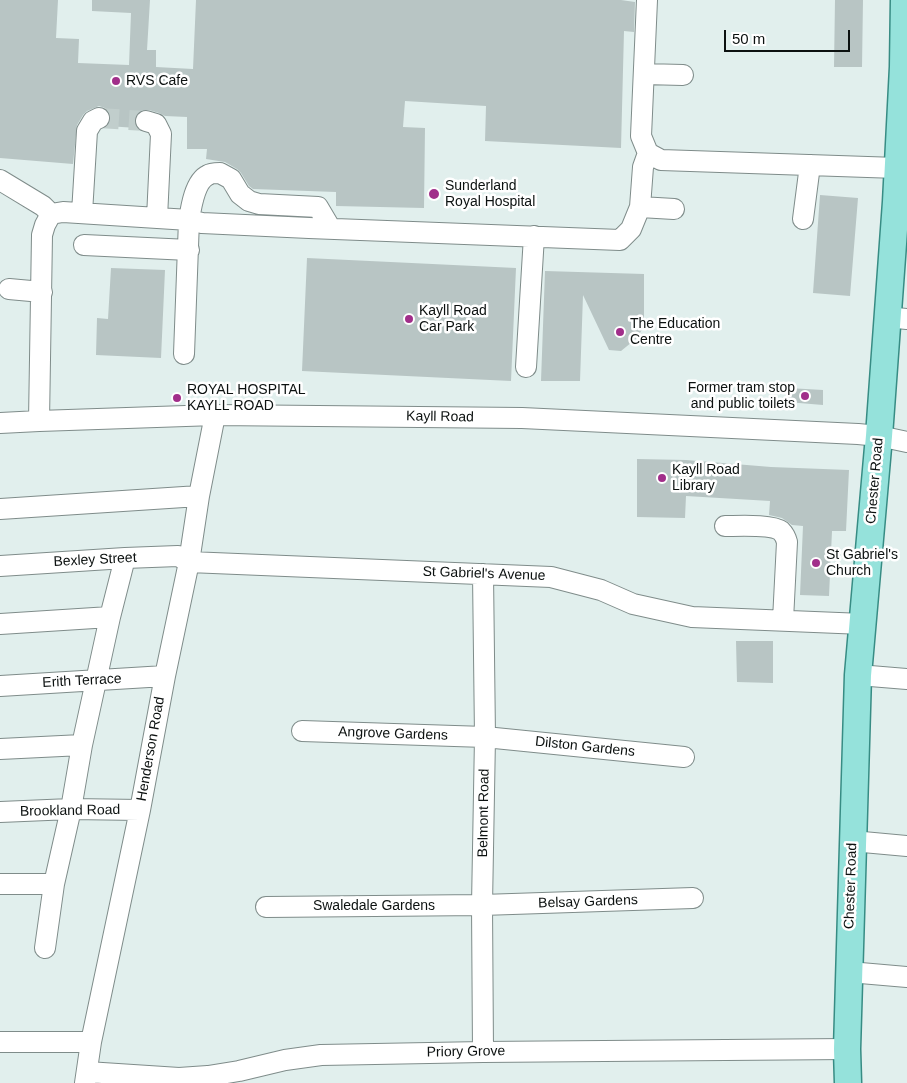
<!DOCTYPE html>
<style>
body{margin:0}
#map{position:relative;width:907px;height:1083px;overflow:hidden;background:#e1efed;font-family:Arial,sans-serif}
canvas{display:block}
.scale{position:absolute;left:724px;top:30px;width:126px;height:22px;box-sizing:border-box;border:2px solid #0c1110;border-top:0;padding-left:6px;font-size:15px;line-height:18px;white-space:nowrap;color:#0c1110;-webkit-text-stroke:4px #fff;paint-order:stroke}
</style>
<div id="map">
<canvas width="907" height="1083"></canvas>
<div class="scale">50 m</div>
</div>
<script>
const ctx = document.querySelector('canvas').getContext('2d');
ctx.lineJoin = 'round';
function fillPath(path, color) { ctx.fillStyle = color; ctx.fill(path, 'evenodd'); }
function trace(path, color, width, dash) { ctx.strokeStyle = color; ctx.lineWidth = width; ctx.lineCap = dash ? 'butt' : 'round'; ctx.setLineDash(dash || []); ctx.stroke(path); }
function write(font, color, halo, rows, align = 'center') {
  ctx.font = font + ' Arial,sans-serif'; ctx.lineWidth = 5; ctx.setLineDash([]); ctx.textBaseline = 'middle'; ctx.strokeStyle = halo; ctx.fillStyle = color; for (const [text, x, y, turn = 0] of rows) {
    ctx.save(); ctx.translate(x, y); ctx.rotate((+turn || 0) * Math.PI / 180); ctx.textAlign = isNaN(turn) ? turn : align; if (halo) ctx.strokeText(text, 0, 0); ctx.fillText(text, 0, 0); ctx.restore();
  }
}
const building = new Path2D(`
 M 0,0 L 58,0 L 56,38 L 79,39 L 78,63 L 129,65 L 131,13 L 92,11 L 92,0 L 150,0 L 147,50 L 156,50 L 156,67 L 193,69 L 196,0 L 621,0 L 635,2 L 634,32 L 624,31 L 621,148 L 485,141 L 486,106 L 405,101 L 403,127 L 425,128 L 424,208 L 336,206 L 336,192 L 253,189 L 249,186 L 241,173 L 237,169 L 225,162 L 206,159 L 207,149 L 187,149 L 187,117 L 165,116 L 159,113 L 149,110 L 143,110 L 138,113 L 135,118 L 134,123 L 137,128 L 107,126 L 109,124 L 111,118 L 109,112 L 105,108 L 99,106 L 87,111 L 83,115 L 77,125 L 73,164 L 0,158 Z
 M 835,0 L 863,0 L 862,67 L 834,67 Z
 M 820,195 L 858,198 L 850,296 L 813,293 Z
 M 307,258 L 516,268 L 511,381 L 302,371 Z
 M 111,268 L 165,270 L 161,358 L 96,355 L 97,318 L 108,319 Z
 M 545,271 L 644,274 L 644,326 L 637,338 L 621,351 L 609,350 L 583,295 L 580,381 L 541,381 Z
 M 788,388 L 823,390 L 823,405 L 787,402 Z
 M 637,459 L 686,460 L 771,467 L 849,470 L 846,531 L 832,531 L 829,596 L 800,595 L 803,526 L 792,525 L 782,518 L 769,515 L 770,501 L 686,496 L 685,518 L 637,517 Z
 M 736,641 L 773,641 L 773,683 L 737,682 Z`);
const minorTunnel = new Path2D(`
 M 99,118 L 146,121`);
const minor = new Path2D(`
 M 647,0 L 641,136 L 648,153 L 661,160 L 897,168
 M 644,74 L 683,75
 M 146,121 L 156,124 L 161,134 L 157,218
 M 0,180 L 43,206 L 51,214 L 45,225 L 42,235 L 39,421
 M 640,207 L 674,209
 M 82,213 L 87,131 L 93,121 L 99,118
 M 51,214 L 63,212 L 189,220 L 202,223 L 309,228 L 620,240 L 631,229 L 640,207 L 643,167 L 648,153
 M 803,219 L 810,165
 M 84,245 L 189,250
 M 9,289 L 42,292
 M 887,317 L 907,319
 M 184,354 L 189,220 C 191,207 195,181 208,175 C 211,173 217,173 220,173 L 231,179 L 240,194 L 249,201 L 259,204 L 318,207 L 331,229
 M 526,367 L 534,236
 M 0,423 L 39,421 L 215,415 L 522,418 L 858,434 L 879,436 L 907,442
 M 0,509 L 199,496
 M 725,526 C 738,526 772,524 781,531 C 784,534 786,538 787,542 L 783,620
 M 0,566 L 125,558 L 178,556 L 189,562 L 551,577 L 601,590 L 633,604 L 692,617 L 863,624
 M 483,574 L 485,737 L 482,905 L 483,1052
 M 0,624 L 110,617
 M 858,675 L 907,679
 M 0,686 L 165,676
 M 302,731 L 485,737 L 684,757
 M 0,749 L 82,745
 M 0,812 L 71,809 L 140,810
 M 852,841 L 907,846
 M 0,884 L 54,884
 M 266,907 L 482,905 L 693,898
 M 45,948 L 54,884 L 71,809 L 82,745 L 110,617 L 125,558
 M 849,972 L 907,977
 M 0,1042 L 91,1042
 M 87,1072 L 179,1078 L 208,1076 L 239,1071 L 285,1060 L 321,1055 L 483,1052 L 847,1049
 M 85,1083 L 91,1042 L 140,810 L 165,676 L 189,562 L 199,496 L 215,415`);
const major = new Path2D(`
 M 848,1083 L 847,1049 L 858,675 L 879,436 L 896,202 L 903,67 L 904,0`);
const markers = [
 [116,81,5,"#a12e8a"],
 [434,194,6,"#a12e8a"],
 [409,319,5,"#a12e8a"],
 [620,332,5,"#a12e8a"],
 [805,396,5,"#a12e8a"],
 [177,398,5,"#a12e8a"],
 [662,478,5,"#a12e8a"],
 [816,563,5,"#a12e8a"]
];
const poiNames = [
 ["RVS Cafe",126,81],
 ["Sunderland",445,186],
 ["Royal Hospital",445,202],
 ["Kayll Road",419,311],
 ["Car Park",419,327],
 ["The Education",630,324],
 ["Centre",630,340],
 ["Former tram stop",795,388,"right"],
 ["and public toilets",795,404,"right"],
 ["ROYAL HOSPITAL",187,390],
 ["KAYLL ROAD",187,406],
 ["Kayll Road",672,470],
 ["Library",672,486],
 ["St Gabriel's",826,555],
 ["Church",826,571]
];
const streetNames = [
 ["Kayll Road",440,417,1],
 ["Chester Road",875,481,-85],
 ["Bexley Street",95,560,-3],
 ["St Gabriel's Avenue",484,574,2],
 ["Erith Terrace",82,681,-3],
 ["Angrove Gardens",393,734,2],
 ["Dilston Gardens",585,747,6],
 ["Henderson Road",151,749,-80],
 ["Brookland Road",70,811,-1],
 ["Belmont Road",484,813,-89],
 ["Chester Road",851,886,-88],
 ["Belsay Gardens",588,902,-2],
 ["Swaledale Gardens",374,906],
 ["Priory Grove",466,1052,-1]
];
fillPath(building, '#b8c5c4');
trace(minorTunnel, '#c1cecc', 20, [20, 10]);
trace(minor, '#7f8c8a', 22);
trace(major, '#378c84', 29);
trace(minor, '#fff', 20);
trace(major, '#95e2db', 26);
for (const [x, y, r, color] of markers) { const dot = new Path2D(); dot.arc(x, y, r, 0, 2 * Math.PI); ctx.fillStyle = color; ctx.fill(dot); trace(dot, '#fff', 2); }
write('14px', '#0c1110', '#fff', poiNames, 'left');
write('14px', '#0c1110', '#fff', streetNames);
</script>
